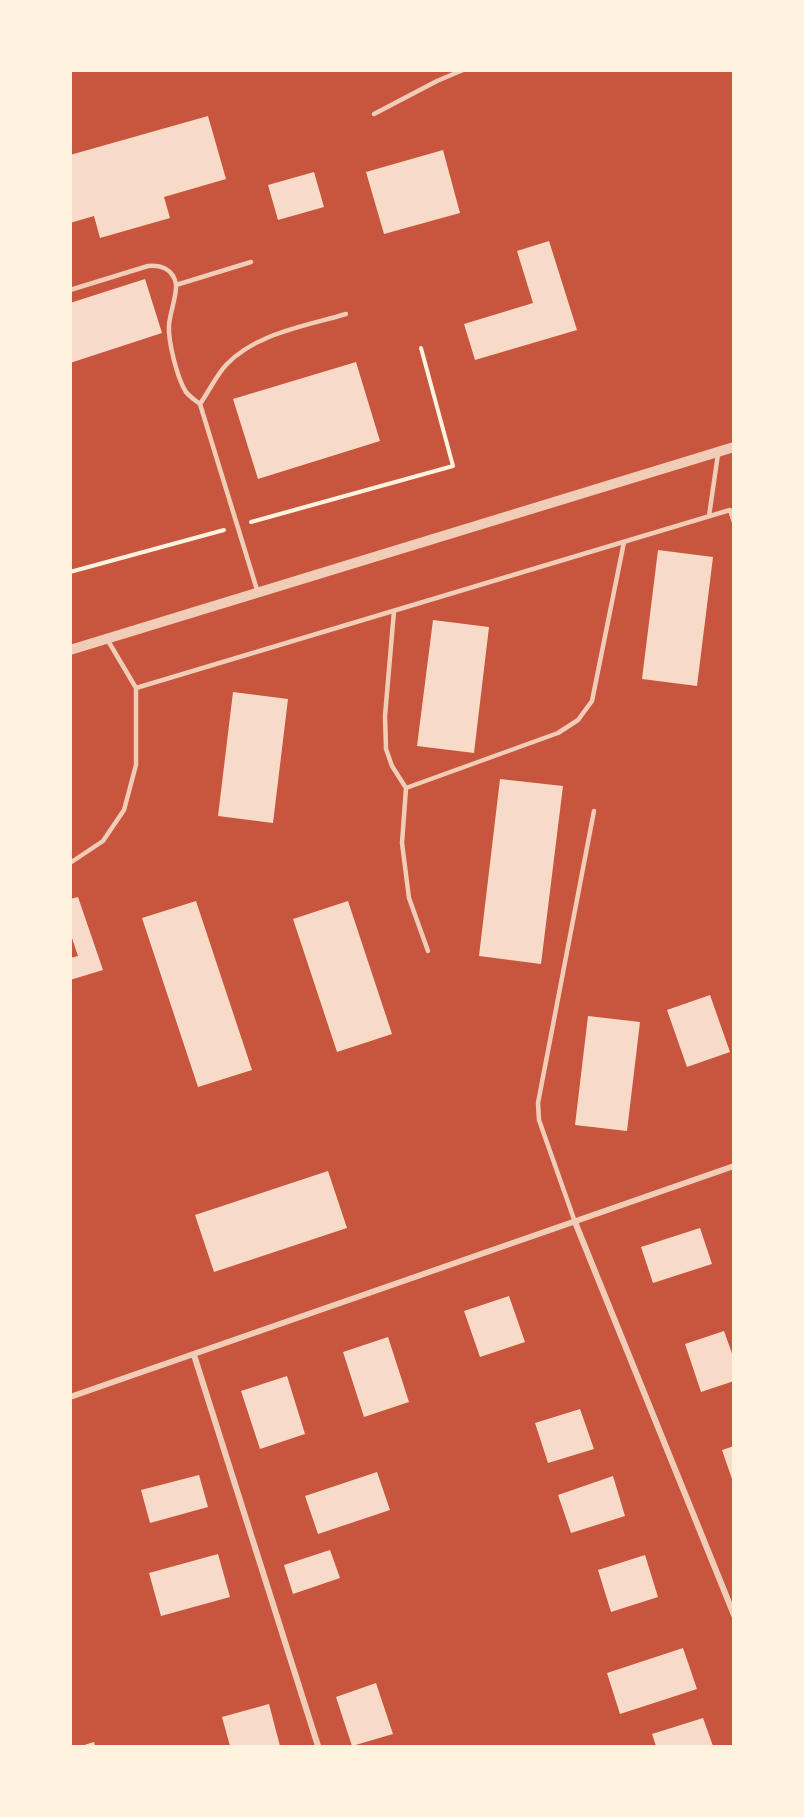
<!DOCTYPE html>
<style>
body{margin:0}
#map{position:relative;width:804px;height:1817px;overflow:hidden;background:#c8553d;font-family:"Fira Sans",sans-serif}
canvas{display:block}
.frame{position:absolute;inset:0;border:72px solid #fff3e0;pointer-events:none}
</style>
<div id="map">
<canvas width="804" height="1817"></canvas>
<div class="frame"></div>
</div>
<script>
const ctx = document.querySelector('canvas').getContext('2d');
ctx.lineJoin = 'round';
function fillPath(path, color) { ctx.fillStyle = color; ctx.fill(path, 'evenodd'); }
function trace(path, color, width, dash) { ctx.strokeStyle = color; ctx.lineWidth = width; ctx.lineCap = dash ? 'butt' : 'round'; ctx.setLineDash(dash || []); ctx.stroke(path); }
const building = new Path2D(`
 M 208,116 L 226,179 L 164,197 L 170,218 L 100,238 L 94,216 L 70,223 L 70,155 Z
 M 443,150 L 460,213 L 384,234 L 366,172 Z
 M 314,172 L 324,207 L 278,220 L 268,185 Z
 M 549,241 L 577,330 L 475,360 L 464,324 L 533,303 L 517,251 Z
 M 145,279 L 162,333 L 70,363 L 70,303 Z
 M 356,362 L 380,441 L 258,479 L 233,399 Z
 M 658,550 L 713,557 L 697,686 L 642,679 Z
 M 433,620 L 489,627 L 474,753 L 417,746 Z
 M 233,692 L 288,699 L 273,823 L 218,816 Z
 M 500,779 L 563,786 L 541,964 L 479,956 Z
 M 78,897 L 103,970 L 70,980 L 70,958 L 78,956 L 70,932 L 70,899 Z
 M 196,901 L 252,1070 L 198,1087 L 142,918 Z
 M 348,901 L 392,1034 L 337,1052 L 293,919 Z
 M 710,995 L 730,1052 L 687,1067 L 667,1010 Z
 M 588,1016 L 640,1022 L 627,1131 L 575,1125 Z
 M 328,1171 L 347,1228 L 214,1272 L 195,1215 Z
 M 700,1228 L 712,1264 L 653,1283 L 641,1247 Z
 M 509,1296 L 525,1342 L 480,1357 L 464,1311 Z
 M 724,1331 L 734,1359 L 734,1381 L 701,1392 L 685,1344 Z
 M 388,1337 L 409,1402 L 364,1417 L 343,1352 Z
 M 287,1376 L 305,1434 L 260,1449 L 241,1391 Z
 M 580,1409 L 594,1449 L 548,1463 L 535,1423 Z
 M 734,1446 L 734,1482 L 733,1482 L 722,1450 Z
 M 377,1472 L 390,1510 L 318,1534 L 305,1496 Z
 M 199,1475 L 208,1507 L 150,1523 L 141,1490 Z
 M 613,1476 L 625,1516 L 571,1533 L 558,1495 Z
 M 330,1550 L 340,1578 L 293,1594 L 284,1565 Z
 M 218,1554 L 230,1597 L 161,1616 L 149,1573 Z
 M 645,1555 L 658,1597 L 611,1612 L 598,1570 Z
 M 683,1648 L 697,1689 L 620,1714 L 607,1673 Z
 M 376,1683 L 393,1734 L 352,1746 L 336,1697 Z
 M 269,1704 L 280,1746 L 230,1746 L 222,1717 Z
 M 703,1718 L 713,1746 L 656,1746 L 652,1734 Z
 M 94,1742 L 95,1746 L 81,1746 Z`);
const path = new Path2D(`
 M 251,522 L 453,466 L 421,348
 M 70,572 L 224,530`);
const service = new Path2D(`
 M 374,114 L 437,81 L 463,70
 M 176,285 L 251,262
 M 70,290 L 148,266 C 161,265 173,269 176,284 C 177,296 170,312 169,325 C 168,341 177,378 186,392 C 190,397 195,400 200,404 L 258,593
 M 200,404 C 209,391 216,376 226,365 C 256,333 306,326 346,314
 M 709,516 L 718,454
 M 394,611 L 385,716 L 386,749 L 392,766 L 406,788 L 402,843 L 409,898 L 428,951
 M 136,688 L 730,510 L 734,522
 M 406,788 L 558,733 L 578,720 L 592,701 L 624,542
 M 70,863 L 103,841 L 124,810 L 136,765 L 136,688 L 107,639
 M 575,1222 L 539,1120 L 538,1103 L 594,811`);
const minor = new Path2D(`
 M 575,1222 L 734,1615
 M 194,1355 L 318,1746
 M 70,1397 L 734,1166`);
const tertiary = new Path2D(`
 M 70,650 L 734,447`);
fillPath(building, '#f7dbc8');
trace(path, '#fff3e0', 4);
trace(service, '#f1ccb7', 4.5);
trace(minor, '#f1ccb7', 6);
trace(tertiary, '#f1ccb7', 10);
</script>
